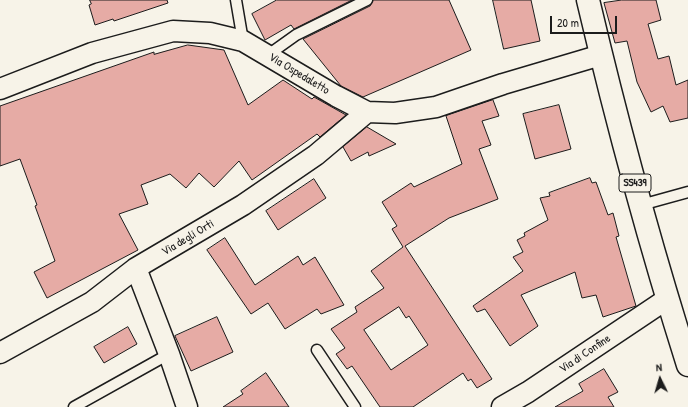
<!DOCTYPE html>
<style>
body{margin:0}
#map{position:relative;width:688px;height:407px;overflow:hidden;background:#f7f3e8;font-family:"Patrick Hand",sans-serif}
canvas{display:block}
.north{position:absolute;left:640px;top:359px;width:40px;height:40px;-webkit-text-stroke:3px #f7f3e8;paint-order:stroke;rotate:355deg;font-size:11px;font-weight:700;line-height:16px;text-align:center;color:#1c1c1c}
.north::after{content:'';display:block;margin:auto;width:14px;height:18px;background:#1c1c1c;clip-path:polygon(50% 0,100% 100%,50% 72%,0 100%)}
.scale{position:absolute;left:550px;top:16px;width:67px;height:18px;box-sizing:border-box;border:2px solid #1c1c1c;border-top:0;padding-left:5px;font-size:12px;line-height:14px;white-space:nowrap;color:#1c1c1c;-webkit-text-stroke:3px #f7f3e8;paint-order:stroke}
</style>
<div id="map">
<canvas width="688" height="407"></canvas>
<div class="north">N</div>
<div class="scale">20 m</div>
</div>
<script>
const ctx = document.querySelector('canvas').getContext('2d');
ctx.lineJoin = 'round';
function fillPath(path, color) { ctx.fillStyle = color; ctx.fill(path, 'evenodd'); }
function trace(path, color, width, dash) { ctx.strokeStyle = color; ctx.lineWidth = width; ctx.lineCap = dash ? 'butt' : 'round'; ctx.setLineDash(dash || []); ctx.stroke(path); }
function write(font, color, halo, rows, align = 'center') {
  ctx.font = font + ' "Patrick Hand",sans-serif'; ctx.lineWidth = 3.5; ctx.setLineDash([]); ctx.textBaseline = 'middle'; ctx.strokeStyle = halo; ctx.fillStyle = color; for (const [text, x, y, turn = 0] of rows) {
    ctx.save(); ctx.translate(x, y); ctx.rotate((+turn || 0) * Math.PI / 180); ctx.textAlign = isNaN(turn) ? turn : align; if (halo) ctx.strokeText(text, 0, 0); ctx.fillText(text, 0, 0); ctx.restore();
  }
}
const building = new Path2D(`
 M 90,0 L 167,0 L 168,3 L 114,21 L 113,19 L 95,25 L 89,5 L 91,4 Z
 M 277,0 L 352,0 L 294,29 L 291,25 L 265,40 L 252,14 Z
 M 373,0 L 449,0 L 471,50 L 363,97 L 341,86 L 303,39 L 370,6 Z
 M 493,0 L 531,0 L 540,41 L 504,49 Z
 M 622,0 L 656,0 L 661,20 L 648,24 L 658,59 L 669,56 L 676,85 L 688,80 L 688,118 L 670,122 L 663,106 L 651,112 L 637,82 L 627,41 L 615,43 L 604,3 Z
 M 188,45 L 224,50 L 248,105 L 283,80 L 312,99 L 314,97 L 346,115 L 320,137 L 317,134 L 252,180 L 239,161 L 214,187 L 199,173 L 186,188 L 170,174 L 141,185 L 148,204 L 119,214 L 138,250 L 47,298 L 34,272 L 55,261 L 35,206 L 37,205 L 20,159 L 0,166 L 0,106 L 154,52 L 154,54 Z
 M 493,100 L 499,116 L 482,121 L 491,145 L 479,149 L 498,199 L 449,218 L 405,246 L 492,379 L 477,388 L 471,379 L 468,381 L 463,373 L 413,407 L 380,407 L 352,366 L 347,369 L 336,354 L 345,348 L 331,329 L 357,312 L 355,307 L 384,288 L 371,271 L 403,247 L 392,229 L 397,226 L 382,202 L 411,183 L 414,187 L 462,164 L 446,116 ZM 399,307 L 406,318 L 409,316 L 428,345 L 391,370 L 364,330 Z
 M 559,105 L 571,149 L 535,159 L 523,114 Z
 M 367,127 L 396,144 L 369,156 L 368,152 L 351,161 L 343,147 Z
 M 590,178 L 592,183 L 596,182 L 608,215 L 613,213 L 619,236 L 616,237 L 636,306 L 603,317 L 596,295 L 582,298 L 575,272 L 521,295 L 538,326 L 510,346 L 485,309 L 477,312 L 473,306 L 523,271 L 513,257 L 523,252 L 517,240 L 525,236 L 524,233 L 548,220 L 540,198 L 550,196 L 549,193 Z
 M 314,179 L 326,198 L 278,230 L 266,211 Z
 M 225,238 L 255,285 L 298,256 L 303,265 L 315,257 L 344,305 L 321,314 L 317,309 L 285,329 L 268,303 L 251,314 L 207,250 Z
 M 217,317 L 233,352 L 191,371 L 175,336 Z
 M 128,327 L 137,344 L 104,363 L 94,347 Z
 M 604,369 L 618,392 L 608,397 L 614,407 L 555,407 L 583,391 L 579,384 Z
 M 266,373 L 289,407 L 223,407 L 243,394 L 241,391 Z`);
const service = new Path2D(`
 M 236,0 L 243,41
 M 268,55 L 296,35 L 367,0
 M 641,205 L 688,192
 M 317,350 L 355,407
 M 74,407 L 169,354`);
const minor = new Path2D(`
 M 0,89 L 92,53 L 173,31 L 210,33 L 243,41 L 336,96 L 367,112 L 395,113 L 436,107 L 503,84 L 601,55
 M 136,268 L 169,354 L 187,407
 M 0,353 L 92,302 L 136,268 L 243,205 L 316,155 L 367,112
 M 502,407 L 528,392 L 667,299`);
const primary = new Path2D(`
 M 588,0 C 617,123 650,245 688,365`);
const shields = [
 [635,183,32]
];
const shieldNames = [
 ["SS439",635,183]
];
const streetNames = [
 ["Via Ospedaletto",299,74,31],
 ["Via degli Orti",188,238,-31],
 ["Via di Confine",585,354,-34]
];
fillPath(building, '#e6aba5');
trace(building, '#1c1c1c', 1);
trace(service, '#1c1c1c', 13);
trace(minor, '#1c1c1c', 23);
trace(primary, '#1c1c1c', 25);
trace(service, '#f7f3e8', 10);
trace(minor, '#f7f3e8', 20);
trace(primary, '#f7f3e8', 22);
for (const [x, y, w] of shields) { const box = new Path2D(); box.roundRect(x - w / 2, y - 9, w, 18, 3); ctx.fillStyle = '#f7f3e8'; ctx.fill(box); trace(box, '#1c1c1c', 1); }
write('bold 11px', '#1c1c1c', null, shieldNames);
write('12px', '#1c1c1c', '#f7f3e8', streetNames);
</script>
